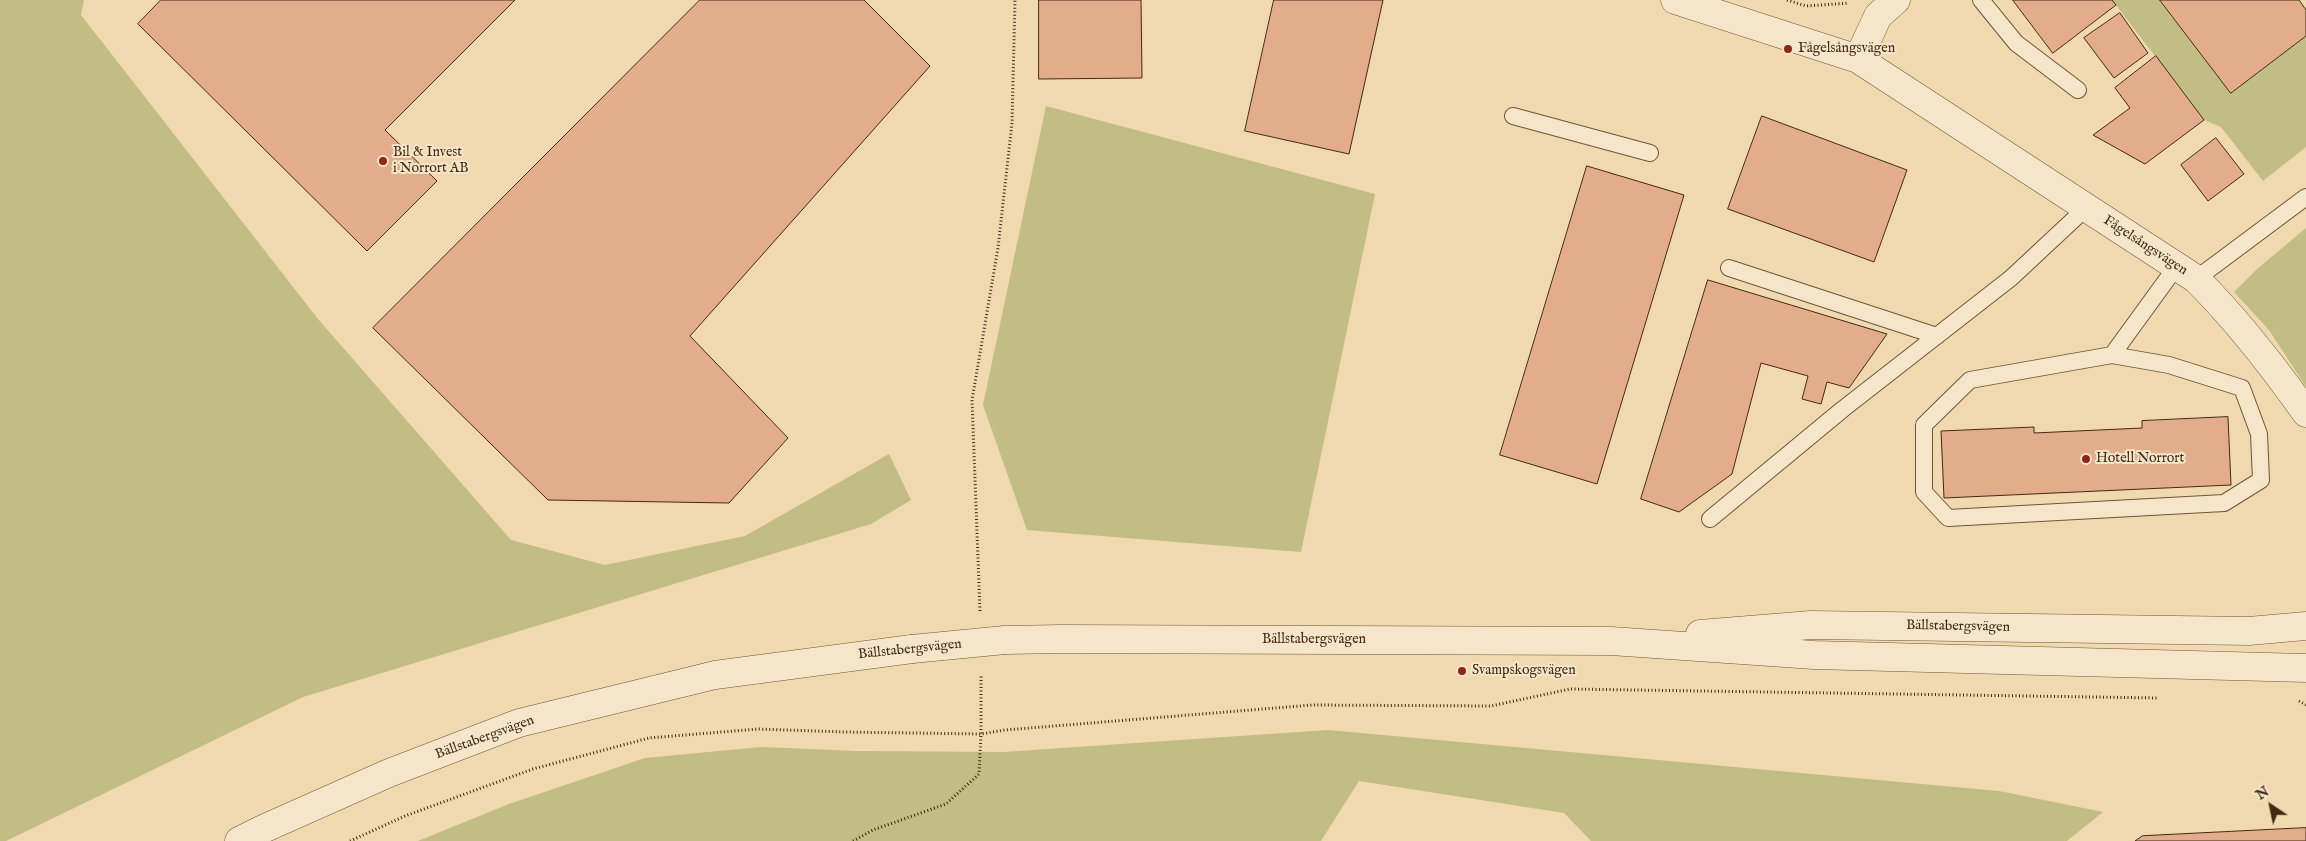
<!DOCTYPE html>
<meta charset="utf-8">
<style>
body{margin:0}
#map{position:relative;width:2306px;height:841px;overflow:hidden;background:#f0d9ae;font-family:"IM FELL English",serif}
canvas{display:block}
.north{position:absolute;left:2246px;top:781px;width:50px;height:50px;-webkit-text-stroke:4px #f5e6ca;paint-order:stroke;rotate:326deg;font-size:14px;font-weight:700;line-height:20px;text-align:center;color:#442813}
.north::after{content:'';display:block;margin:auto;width:18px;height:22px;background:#442813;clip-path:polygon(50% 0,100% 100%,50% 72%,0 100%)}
</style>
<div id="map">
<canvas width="2306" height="841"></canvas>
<div class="north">N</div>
</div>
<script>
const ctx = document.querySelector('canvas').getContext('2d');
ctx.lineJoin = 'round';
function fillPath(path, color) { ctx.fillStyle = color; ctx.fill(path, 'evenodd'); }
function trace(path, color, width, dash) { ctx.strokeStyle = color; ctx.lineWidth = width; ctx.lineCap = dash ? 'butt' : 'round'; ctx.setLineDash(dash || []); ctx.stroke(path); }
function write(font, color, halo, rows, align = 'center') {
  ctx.font = font + ' "IM FELL English",serif'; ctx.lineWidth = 4; ctx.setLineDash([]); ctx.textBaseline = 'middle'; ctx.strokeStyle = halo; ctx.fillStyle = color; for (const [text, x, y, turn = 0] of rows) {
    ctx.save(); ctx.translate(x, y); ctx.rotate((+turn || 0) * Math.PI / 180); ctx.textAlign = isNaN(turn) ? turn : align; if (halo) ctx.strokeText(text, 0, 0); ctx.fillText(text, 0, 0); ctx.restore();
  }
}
const green = new Path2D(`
 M 0,0 L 84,0 L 81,15 L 318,319 L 511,540 L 605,565 L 745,536 L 889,454 L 911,500 L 871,524 L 303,697 L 6,841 L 0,841 Z
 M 2112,0 L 2160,0 L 2231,93 L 2306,36 L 2306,147 L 2263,181 L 2221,127 L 2204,120 Z
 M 1046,106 L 1375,194 L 1301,552 L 1027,530 L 983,405 Z
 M 2306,228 L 2306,387 L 2269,330 L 2234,292 L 2257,269 Z
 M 1328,730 L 1999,791 L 2103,812 L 2067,841 L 1591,841 L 1564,813 L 1359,781 L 1321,841 L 418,841 L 509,804 L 645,758 L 761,747 L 857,751 L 1003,752 Z`);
const building = new Path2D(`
 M 161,0 L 515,0 L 385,130 L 437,181 L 367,251 L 138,24 Z
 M 700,0 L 864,0 L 930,66 L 690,336 L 788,438 L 729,503 L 548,500 L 373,328 Z
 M 1039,0 L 1141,0 L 1142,78 L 1039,79 Z
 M 1274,0 L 1383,0 L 1349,154 L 1245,131 Z
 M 2013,0 L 2112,0 L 2116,5 L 2053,53 Z
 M 2160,0 L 2299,0 L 2306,10 L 2306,36 L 2231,93 Z
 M 2120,13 L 2148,53 L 2114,78 L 2084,38 Z
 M 2156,56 L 2204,120 L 2145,164 L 2093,135 L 2130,108 L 2115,88 Z
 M 1762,116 L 1907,170 L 1874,262 L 1728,209 Z
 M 2216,138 L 2244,174 L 2208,201 L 2181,165 Z
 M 1587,166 L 1684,195 L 1597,484 L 1500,455 Z
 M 1708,280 L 1887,334 L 1849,388 L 1827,382 L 1821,404 L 1802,399 L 1808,376 L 1761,363 L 1732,474 L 1679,512 L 1641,499 Z
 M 2228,417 L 2231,485 L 1944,498 L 1941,431 L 2034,427 L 2034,433 L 2142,428 L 2142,421 Z
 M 2306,828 L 2306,841 L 2135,841 L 2142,836 Z`);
const path = new Path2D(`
 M 1787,0 L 1806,6 L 1849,3
 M 980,611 L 972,400 L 998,248 L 1012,123 L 1015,0
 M 2299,701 L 2306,705
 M 350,841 L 405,816 L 533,769 L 649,738 L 758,729 L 844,732 L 981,734 L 1005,730 L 1312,705 L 1491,706 L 1570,689 L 2158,698
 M 853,841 L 873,830 L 946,804 L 979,774 L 981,734 L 981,674`);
const service = new Path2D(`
 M 1981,0 L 2016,43 L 2078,90
 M 1513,116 L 1650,153
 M 1729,268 L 1937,336
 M 2196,279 L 2306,197
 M 2112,355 L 2169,365 L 2242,388 L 2259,434 L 2261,480 L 2224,503 L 1948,518 L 1924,492 L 1924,425 L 1970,380 Z
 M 2112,355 L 2176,267
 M 1710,519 L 1843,409 L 2011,278 L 2086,208`);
const minor = new Path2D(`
 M 1675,0 L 1858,59 L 2196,279 C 2237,320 2273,366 2306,413
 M 1858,59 L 1878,16 L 1896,0`);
const tertiary = new Path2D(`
 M 1700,634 L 1811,625 L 2249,631 L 2306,626
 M 1005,640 L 1061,639 L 1611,641 L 1814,655 L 2306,668
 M 239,841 L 263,829 L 389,773 L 519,723 L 715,675 L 912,649`);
const tertiaryBridge = new Path2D(`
 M 912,649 L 1005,640`);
const markers = [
 [1788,49,5,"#8f2418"],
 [383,161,5,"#8f2418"],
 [2086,459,5,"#8f2418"],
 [1462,671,5,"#8f2418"]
];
const poiNames = [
 ["Fågelsångsvägen",1798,49],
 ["Bil & Invest",393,153],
 ["i Norrort AB",393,169],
 ["Hotell Norrort",2096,459],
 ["Svampskogsvägen",1472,671]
];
const streetNames = [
 ["Fågelsångsvägen",2145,246,33],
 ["Bällstabergsvägen",1958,627,1],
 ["Bällstabergsvägen",1314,640],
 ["Bällstabergsvägen",910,650,-6],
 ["Bällstabergsvägen",485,738,-20]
];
fillPath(green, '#c2bc85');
fillPath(building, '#e3ad8c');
trace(building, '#442813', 1);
trace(service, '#6f543a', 18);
trace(minor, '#6f543a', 29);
trace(tertiary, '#6f543a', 29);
trace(path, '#442813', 3, [1, 2.5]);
trace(service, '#f5e6ca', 16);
trace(minor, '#f5e6ca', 28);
trace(tertiary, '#f5e6ca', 28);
trace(tertiaryBridge, '#6f543a', 29, []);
trace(tertiaryBridge, '#f5e6ca', 28);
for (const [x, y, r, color] of markers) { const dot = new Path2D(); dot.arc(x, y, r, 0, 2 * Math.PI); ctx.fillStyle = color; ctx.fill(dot); trace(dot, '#f5e6ca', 2); }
write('14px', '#442813', '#f5e6ca', poiNames, 'left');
write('14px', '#442813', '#f5e6ca', streetNames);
</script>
